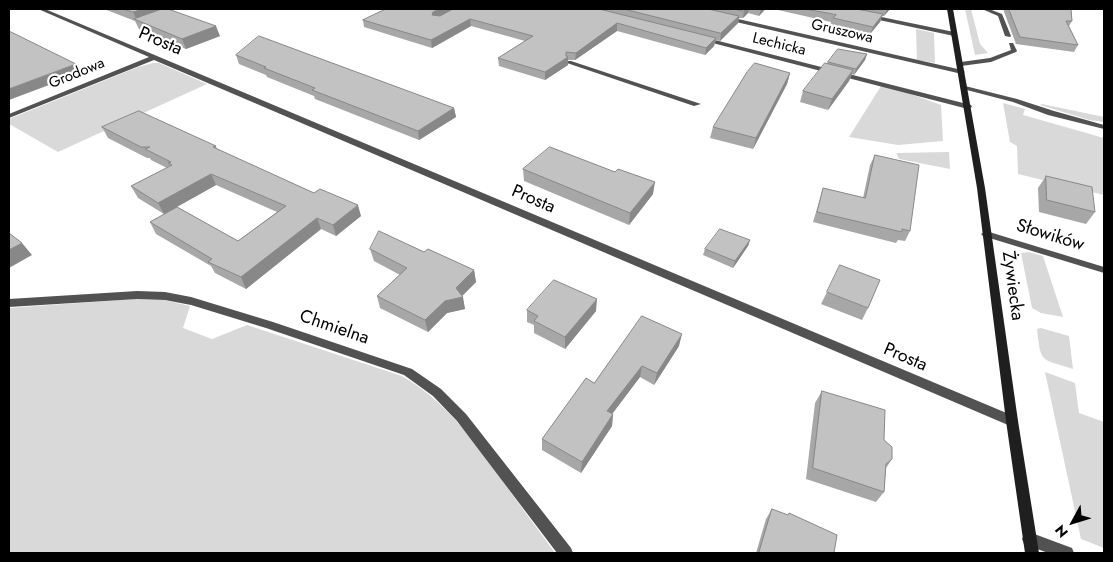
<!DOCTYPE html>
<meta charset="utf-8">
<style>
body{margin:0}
#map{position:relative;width:1113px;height:562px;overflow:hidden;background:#fff;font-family:Jost,sans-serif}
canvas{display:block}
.frame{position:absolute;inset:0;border:10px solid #000;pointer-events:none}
.north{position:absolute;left:1048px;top:497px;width:50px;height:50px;-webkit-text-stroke:4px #fff;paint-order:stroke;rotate:231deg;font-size:14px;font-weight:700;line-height:20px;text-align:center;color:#000}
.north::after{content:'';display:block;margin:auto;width:18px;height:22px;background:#000;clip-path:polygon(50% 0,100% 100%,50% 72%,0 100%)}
</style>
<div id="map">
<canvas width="1113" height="562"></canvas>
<div class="frame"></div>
<div class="north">N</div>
</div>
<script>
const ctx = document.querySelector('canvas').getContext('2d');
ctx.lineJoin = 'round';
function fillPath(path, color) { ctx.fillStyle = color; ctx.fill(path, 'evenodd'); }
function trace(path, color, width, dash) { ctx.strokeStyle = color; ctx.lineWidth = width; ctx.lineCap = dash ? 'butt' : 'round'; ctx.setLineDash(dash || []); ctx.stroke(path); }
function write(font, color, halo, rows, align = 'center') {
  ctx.font = font + ' Jost,sans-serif'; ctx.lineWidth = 4.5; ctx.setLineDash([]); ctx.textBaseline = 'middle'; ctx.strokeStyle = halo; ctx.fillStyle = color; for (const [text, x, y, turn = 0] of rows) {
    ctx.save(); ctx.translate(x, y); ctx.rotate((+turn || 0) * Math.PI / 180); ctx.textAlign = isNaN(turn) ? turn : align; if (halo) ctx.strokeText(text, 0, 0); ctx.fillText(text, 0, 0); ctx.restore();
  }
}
const green = new Path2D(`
 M 965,9 L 971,9 L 980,44 L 988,53 L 975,55 Z
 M 916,29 L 934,33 L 935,63 L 917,60 Z
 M 153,63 L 159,63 L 207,84 L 58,152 L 11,125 L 9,126 L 9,119 L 138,67 Z
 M 881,86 L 905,92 L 941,105 L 943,141 L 898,145 L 849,137 Z
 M 1003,103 L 1025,109 L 1023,115 L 1104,138 L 1104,195 L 1018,174 L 1017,146 L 1010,142 Z
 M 1042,104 L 1104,117 L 1104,122 L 1089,120 L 1040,105 Z
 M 949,152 L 950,169 L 899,159 L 896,153 Z
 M 1028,252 L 1043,256 L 1063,317 L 1041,313 L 1032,308 L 1021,253 Z
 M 134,299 L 164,300 L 190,306 L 183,328 L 212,339 L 247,325 L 402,376 C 445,401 468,434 497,473 C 516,500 536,527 555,553 L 9,553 L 9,308 Z
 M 1041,328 L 1069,336 L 1073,369 C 1041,358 1041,365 1037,329 Z
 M 1045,372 L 1075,383 L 1079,413 L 1104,422 L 1104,548 L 1081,539 Z`);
const lane = new Path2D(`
 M 982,9 L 989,9 L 1002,14 L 1011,36 L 1010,37 L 1005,36 L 998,16 Z
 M 1009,43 L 1013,43 L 1017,51 L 1016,52 L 991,62 L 961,66 L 958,64 L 961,62 L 990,58 L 1011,50 Z
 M 567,61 L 571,61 L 701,104 L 694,106 L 567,63 Z
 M 965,86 L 1017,99 L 1054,111 L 1104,125 L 1104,129 L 1048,115 L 1013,102 L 963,89 L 963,87 Z
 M 1029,532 L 1072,548 L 1074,553 L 1048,553 L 1024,544 L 1022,539 L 1024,534 Z`);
const street = new Path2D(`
 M 38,9 L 45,9 L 157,56 L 1016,417 L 1018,421 L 1016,425 L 1012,426 L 1008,425 L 154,60 L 9,118 L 9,114 L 149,57 Z
 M 867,14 L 954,32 L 957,34 L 954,36 L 865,17 L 865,15 Z
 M 725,16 L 962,70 L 965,72 L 962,74 L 723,19 L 723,17 Z
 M 703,37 L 971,105 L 972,107 L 968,109 L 701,40 L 700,39 Z
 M 986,231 L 1104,267 L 1104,273 L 983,236 L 981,234 Z
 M 137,291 L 165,292 L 191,297 L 273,322 L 412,369 L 441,389 L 466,414 L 571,548 L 573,553 L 557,553 L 457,421 L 433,396 L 404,375 L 266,328 L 191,305 L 165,300 L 137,299 L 9,307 L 9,299 Z`);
const secondary = new Path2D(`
 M 947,9 L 953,9 L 985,188 L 1018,421 L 1039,553 L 1025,553 L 1006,421 L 977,188 Z`);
const wall = new Path2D(`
 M 104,9 L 175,9 L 172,10 L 220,36 L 186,49 L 139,29 L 135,21 Z
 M 386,9 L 890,9 L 884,16 L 882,16 L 880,22 L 870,34 L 830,26 L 831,22 L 778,10 L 765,10 L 759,16 L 748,13 L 743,18 L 739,18 L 738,23 L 720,41 L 716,40 L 714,46 L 705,55 L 617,31 L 575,60 L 568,60 L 568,65 L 545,80 L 499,66 L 498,58 L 525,41 L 471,26 L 432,48 L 364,27 L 363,20 Z
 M 1003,9 L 1071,9 L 1072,21 L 1069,26 L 1078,45 L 1074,52 L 1016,44 Z
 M 867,54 L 865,60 L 854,75 L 852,74 L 849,81 L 828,110 L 800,102 L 803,91 L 828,62 Z
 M 236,55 L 454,108 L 456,117 L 419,140 L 315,99 L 314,96 L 267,77 L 266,75 L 239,64 Z
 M 790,73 L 787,84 L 753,149 L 710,138 L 713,127 Z
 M 102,127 L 216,146 L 217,150 L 361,216 L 336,236 L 321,229 L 246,289 L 215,273 L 211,266 L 156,234 L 150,222 L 164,214 L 138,198 L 131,186 L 167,168 L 151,160 L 150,158 L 147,158 L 108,138 ZM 216,185 L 277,212 L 238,241 L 177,207 Z
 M 875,155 L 910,231 L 905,241 L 898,240 L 896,243 L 813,222 L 820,199 L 823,188 L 863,198 L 870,165 Z
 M 523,169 L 615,172 L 653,194 L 629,225 L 524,181 Z
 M 1046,176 L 1095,212 L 1086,224 L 1039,212 L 1038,188 Z
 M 750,240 L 748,246 L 733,268 L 703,255 L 705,249 Z
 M 370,249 L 424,252 L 474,270 L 476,282 L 462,296 L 465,309 L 447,313 L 428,332 L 380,308 L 377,296 L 400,275 L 374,261 Z
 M 827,292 L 868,308 L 862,320 L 821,304 Z
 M 527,310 L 596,311 L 565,349 L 534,333 L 534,325 L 527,322 Z
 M 679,346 L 654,385 L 640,377 L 612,414 L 613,414 L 612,426 L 581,473 L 542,450 L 542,439 L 594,383 Z
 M 822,391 L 884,440 L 892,459 L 886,468 L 884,492 L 876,502 L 806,479 L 815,403 Z
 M 772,509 L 834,553 L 756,553 L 766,519 Z`);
const shadedWall = new Path2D(`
 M 144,9 L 175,9 L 140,21 L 137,20 L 133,12 Z
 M 439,9 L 454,9 L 434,19 L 432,15 L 433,12 Z
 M 747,9 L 749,9 L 748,13 L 743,18 L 744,11 Z
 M 761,9 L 765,9 L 759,16 Z
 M 887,9 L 890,9 L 884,16 Z
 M 883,14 L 880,22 L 870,34 L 873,27 Z
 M 739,16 L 738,23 L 720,41 L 721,33 Z
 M 470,19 L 471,26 L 432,48 L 431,40 Z
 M 617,23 L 617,31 L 575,60 L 576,53 Z
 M 216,26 L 220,36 L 186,49 L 182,39 Z
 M 716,38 L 714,46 L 705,55 L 706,48 Z
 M 867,54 L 865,60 L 854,75 L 856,69 Z
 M 568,57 L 568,65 L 545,80 L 545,72 Z
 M 76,64 L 81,73 L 9,100 L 9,89 Z
 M 853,70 L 849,81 L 828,110 L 832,99 Z
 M 790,73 L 787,84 L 753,149 L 756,138 Z
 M 454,108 L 456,117 L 419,140 L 418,131 Z
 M 211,174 L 216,185 L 164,214 L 158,203 Z
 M 655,182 L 653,194 L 629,225 L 630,213 Z
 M 358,205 L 361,216 L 336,236 L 333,225 Z
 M 317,218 L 321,229 L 246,289 L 241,277 Z
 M 750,240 L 748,246 L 733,268 L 735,261 Z
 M 22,243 L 32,255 L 9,268 L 9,250 Z
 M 474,270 L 476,282 L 461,297 L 463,297 L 465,309 L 447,313 L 428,332 L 425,320 Z
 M 597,299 L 596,311 L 565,349 L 565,337 Z
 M 682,334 L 679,346 L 654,385 L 657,373 Z
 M 642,366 L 640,377 L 606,422 L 607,411 Z
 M 613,414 L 612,426 L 581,473 L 582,462 Z`);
const building = new Path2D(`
 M 124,9 L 144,9 L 133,12 Z
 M 162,9 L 168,9 L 216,26 L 182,39 L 134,19 Z
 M 386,9 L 439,9 L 433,12 L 432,15 L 440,16 L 453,9 L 599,9 L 716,38 L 706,48 L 617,23 L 576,53 L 566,52 L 566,56 L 568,57 L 545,72 L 498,58 L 533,36 L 470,19 L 431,40 L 363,20 Z
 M 624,9 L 708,9 L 739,16 L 721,33 Z
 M 734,9 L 747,9 L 744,11 Z
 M 806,9 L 856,9 L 883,14 L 873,27 L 833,18 L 836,15 Z
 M 1009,9 L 1071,9 L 1072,21 L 1066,21 L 1078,45 L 1020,37 Z
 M 9,31 L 76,64 L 9,89 Z
 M 259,36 L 454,108 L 418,131 L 312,90 L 315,88 L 264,68 L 266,67 L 236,55 Z
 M 838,49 L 867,54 L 856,69 L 828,62 Z
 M 755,63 L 790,73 L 756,138 L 713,127 L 747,72 Z
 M 825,63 L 853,70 L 832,99 L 803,91 Z
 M 139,111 L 216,146 L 213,147 L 314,193 L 320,189 L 358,205 L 333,225 L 317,218 L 241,277 L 208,262 L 212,259 L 150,222 L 177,207 L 238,241 L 286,206 L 211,174 L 158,203 L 131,186 L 172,165 L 168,163 L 171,162 L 145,149 L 150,147 L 141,147 L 102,127 Z
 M 550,147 L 615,172 L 618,169 L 655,182 L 630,213 L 523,169 Z
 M 875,155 L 919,165 L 910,231 L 902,229 L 902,232 L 817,212 L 823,188 L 865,198 Z
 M 1046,176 L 1092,187 L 1095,212 L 1047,200 Z
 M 720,229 L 750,240 L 735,261 L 705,249 Z
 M 379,231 L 424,252 L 428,249 L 474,270 L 456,288 L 463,297 L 445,301 L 425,320 L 377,296 L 407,268 L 370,249 Z
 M 9,233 L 22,243 L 9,250 Z
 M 840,265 L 880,280 L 868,308 L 827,292 Z
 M 554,280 L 597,299 L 565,337 L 534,321 L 538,316 L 527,310 Z
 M 642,316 L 682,334 L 657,373 L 642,366 L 607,411 L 613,414 L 582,462 L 542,439 L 586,378 L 594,383 Z
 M 822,391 L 885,410 L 884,440 L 892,447 L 892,459 L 886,464 L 884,492 L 813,468 Z
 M 772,509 L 788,515 L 789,513 L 837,535 L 834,553 L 759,553 Z`);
const farStreetnames = [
 ["Gruszowa",842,32,13],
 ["Lechicka",779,45,14],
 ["Grodowa",77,74,-22]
];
const streetNames = [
 ["Prosta",160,42,23],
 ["Prosta",533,200,23],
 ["Słowików",1050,236,17],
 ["Żywiecka",1012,286,82],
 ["Chmielna",334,328,19],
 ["Prosta",905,358,23]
];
fillPath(green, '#d9d9d9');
fillPath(lane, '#525252');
fillPath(street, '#525252');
fillPath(secondary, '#1f1f1f');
fillPath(wall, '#a7a7a7');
fillPath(shadedWall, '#888');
fillPath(building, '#c2c2c2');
trace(building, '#888', 1);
write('15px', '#000', '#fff', farStreetnames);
write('18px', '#000', '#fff', streetNames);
</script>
